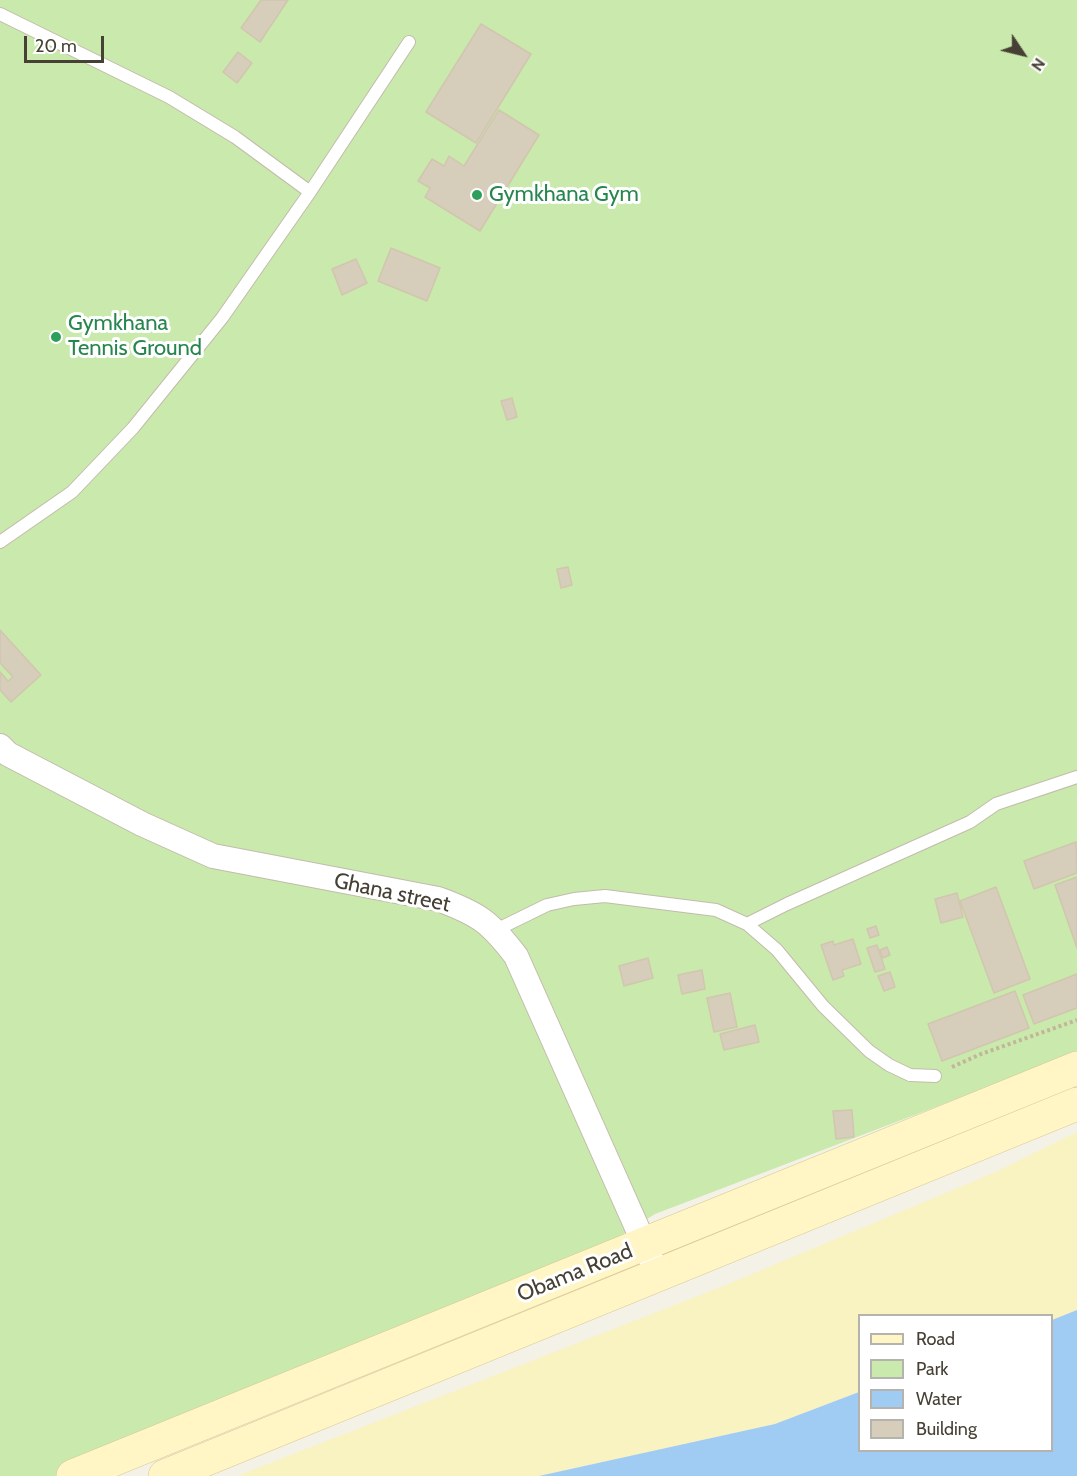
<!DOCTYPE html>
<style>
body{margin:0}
#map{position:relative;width:1077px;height:1476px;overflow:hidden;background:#f4f1e6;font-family:Cabin,sans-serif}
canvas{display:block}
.legend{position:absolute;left:858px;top:1314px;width:195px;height:138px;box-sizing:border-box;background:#fff;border:2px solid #b5b3ae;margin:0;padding:8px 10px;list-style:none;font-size:18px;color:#474135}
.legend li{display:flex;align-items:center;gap:12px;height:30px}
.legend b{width:30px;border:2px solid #b5b3ae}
.north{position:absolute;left:993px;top:24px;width:60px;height:60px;-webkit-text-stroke:4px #fff;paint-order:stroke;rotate:125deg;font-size:16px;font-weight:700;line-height:24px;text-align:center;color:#474135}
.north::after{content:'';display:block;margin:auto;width:21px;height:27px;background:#474135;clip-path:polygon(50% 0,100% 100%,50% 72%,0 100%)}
.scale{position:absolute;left:24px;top:36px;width:80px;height:27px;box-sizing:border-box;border:3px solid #474135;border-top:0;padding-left:8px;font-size:18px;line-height:21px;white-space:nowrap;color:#474135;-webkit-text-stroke:4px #fff;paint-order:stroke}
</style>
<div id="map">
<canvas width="1077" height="1476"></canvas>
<ul class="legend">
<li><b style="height:8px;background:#fff5c5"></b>Road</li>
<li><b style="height:16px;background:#cae9ad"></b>Park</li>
<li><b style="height:16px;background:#a0cbf3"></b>Water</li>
<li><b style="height:16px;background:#d6cdbb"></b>Building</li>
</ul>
<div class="north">N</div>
<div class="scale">20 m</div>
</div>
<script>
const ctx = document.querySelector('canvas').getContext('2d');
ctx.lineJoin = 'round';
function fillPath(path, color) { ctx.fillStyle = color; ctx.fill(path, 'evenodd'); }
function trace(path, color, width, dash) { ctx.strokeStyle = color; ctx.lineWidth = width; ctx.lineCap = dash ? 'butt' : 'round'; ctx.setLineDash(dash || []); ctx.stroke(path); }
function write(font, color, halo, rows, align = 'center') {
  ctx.font = font + ' Cabin,sans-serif'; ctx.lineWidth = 6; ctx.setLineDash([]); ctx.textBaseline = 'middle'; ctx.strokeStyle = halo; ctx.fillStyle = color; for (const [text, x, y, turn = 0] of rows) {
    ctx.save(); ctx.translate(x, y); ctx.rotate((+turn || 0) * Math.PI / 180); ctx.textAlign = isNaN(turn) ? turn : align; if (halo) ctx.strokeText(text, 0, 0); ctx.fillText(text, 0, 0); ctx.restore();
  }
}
const green = new Path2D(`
 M 0,0 L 1077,0 L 1077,1053 L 655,1214 L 563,1272 L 111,1476 L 0,1476 Z`);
const sand = new Path2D(`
 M 1077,1132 L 1077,1310 L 1052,1320 L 1052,1316 L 860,1316 L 859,1392 L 775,1424 L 539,1476 L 237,1476 L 726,1285 L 998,1171 Z`);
const water = new Path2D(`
 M 1077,1310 L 1077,1476 L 539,1476 L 775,1424 L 859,1392 L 860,1450 L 1052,1450 L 1052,1320 Z`);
const building = new Path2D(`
 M 261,0 L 288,0 L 260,42 L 241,28 Z
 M 481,24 L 531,54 L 476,143 L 426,112 Z
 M 238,52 L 252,63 L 237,83 L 223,72 Z
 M 499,110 L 539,135 L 480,231 L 425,197 L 430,188 L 418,181 L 432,159 L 444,166 L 449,156 L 464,166 Z
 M 391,248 L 440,268 L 427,301 L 378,281 Z
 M 356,259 L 367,283 L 342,295 L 332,269 Z
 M 512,398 L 517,417 L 507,420 L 501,401 Z
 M 568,567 L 572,585 L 561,588 L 557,569 Z
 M 0,630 L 41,675 L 11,702 L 0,690 L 0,672 L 8,681 L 13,677 L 0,663 Z
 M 1076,842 L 1077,873 L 1034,889 L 1024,861 Z
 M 1077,877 L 1077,948 L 1055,885 Z
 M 996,887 L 1030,979 L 994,993 L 960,901 Z
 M 957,893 L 963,917 L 941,923 L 935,899 Z
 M 876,926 L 879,935 L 870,938 L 867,929 Z
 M 853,939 L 861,964 L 842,970 L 844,976 L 833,980 L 821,945 L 833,941 L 834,945 Z
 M 877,945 L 885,969 L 875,972 L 867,948 Z
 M 887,947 L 890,955 L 883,958 L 880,950 Z
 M 648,958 L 653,978 L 624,986 L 619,966 Z
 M 702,970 L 705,989 L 682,994 L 678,975 Z
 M 890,972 L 895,987 L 884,991 L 878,976 Z
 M 1077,974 L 1077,1008 L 1034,1024 L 1023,995 Z
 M 1015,991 L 1029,1028 L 942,1061 L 928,1024 Z
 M 730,993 L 737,1027 L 714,1032 L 707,998 Z
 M 755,1025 L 759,1042 L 724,1050 L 720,1034 Z
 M 852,1110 L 854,1137 L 836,1139 L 833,1111 Z`);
const path = new Path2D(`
 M 952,1067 L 981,1054 L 1077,1020`);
const lane = new Path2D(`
 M 0,14 L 169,97 L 235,137 L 310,192
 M 0,542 L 72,492 L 133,428 L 222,318 L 310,192 L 409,42
 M 747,924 L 787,904 L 970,822 L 996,804 L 1077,777
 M 496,930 L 547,905 L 574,899 L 605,896 L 716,910 L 747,924 L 777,950 L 823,1006 L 869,1051 L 889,1065 L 910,1075 L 935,1076`);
const street = new Path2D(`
 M 0,746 L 8,754 L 142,824 L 213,856 L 438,899 C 479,914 490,922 516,956 L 651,1259`);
const secondary = new Path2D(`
 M 73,1476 L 1077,1068
 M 165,1476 L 1077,1104`);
const markers = [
 [477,195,6,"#2e9e5b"],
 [56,337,6,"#2e9e5b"]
];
const leisureNames = [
 ["Gymkhana Gym",489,195],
 ["Gymkhana",68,324],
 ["Tennis Ground",68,349]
];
const streetNames = [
 ["Ghana street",392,893,12],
 ["Obama Road",575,1273,-22]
];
fillPath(green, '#cae9ad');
fillPath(sand, '#f9f2c1');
fillPath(water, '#a0cbf3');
fillPath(building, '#d6cdbb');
trace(building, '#d1c6ae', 1.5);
trace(lane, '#c2bcab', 14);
trace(street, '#c2bcab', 26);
trace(secondary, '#d5c994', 34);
trace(path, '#c2b699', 4, [3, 3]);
trace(lane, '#fff', 12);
trace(street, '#fff', 24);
trace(secondary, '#fff5c5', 33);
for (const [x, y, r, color] of markers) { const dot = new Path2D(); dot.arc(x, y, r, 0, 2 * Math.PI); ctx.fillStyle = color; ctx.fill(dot); trace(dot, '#fff', 2); }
write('22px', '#27864d', '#fff', leisureNames, 'left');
write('22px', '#474135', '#fff', streetNames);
</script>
